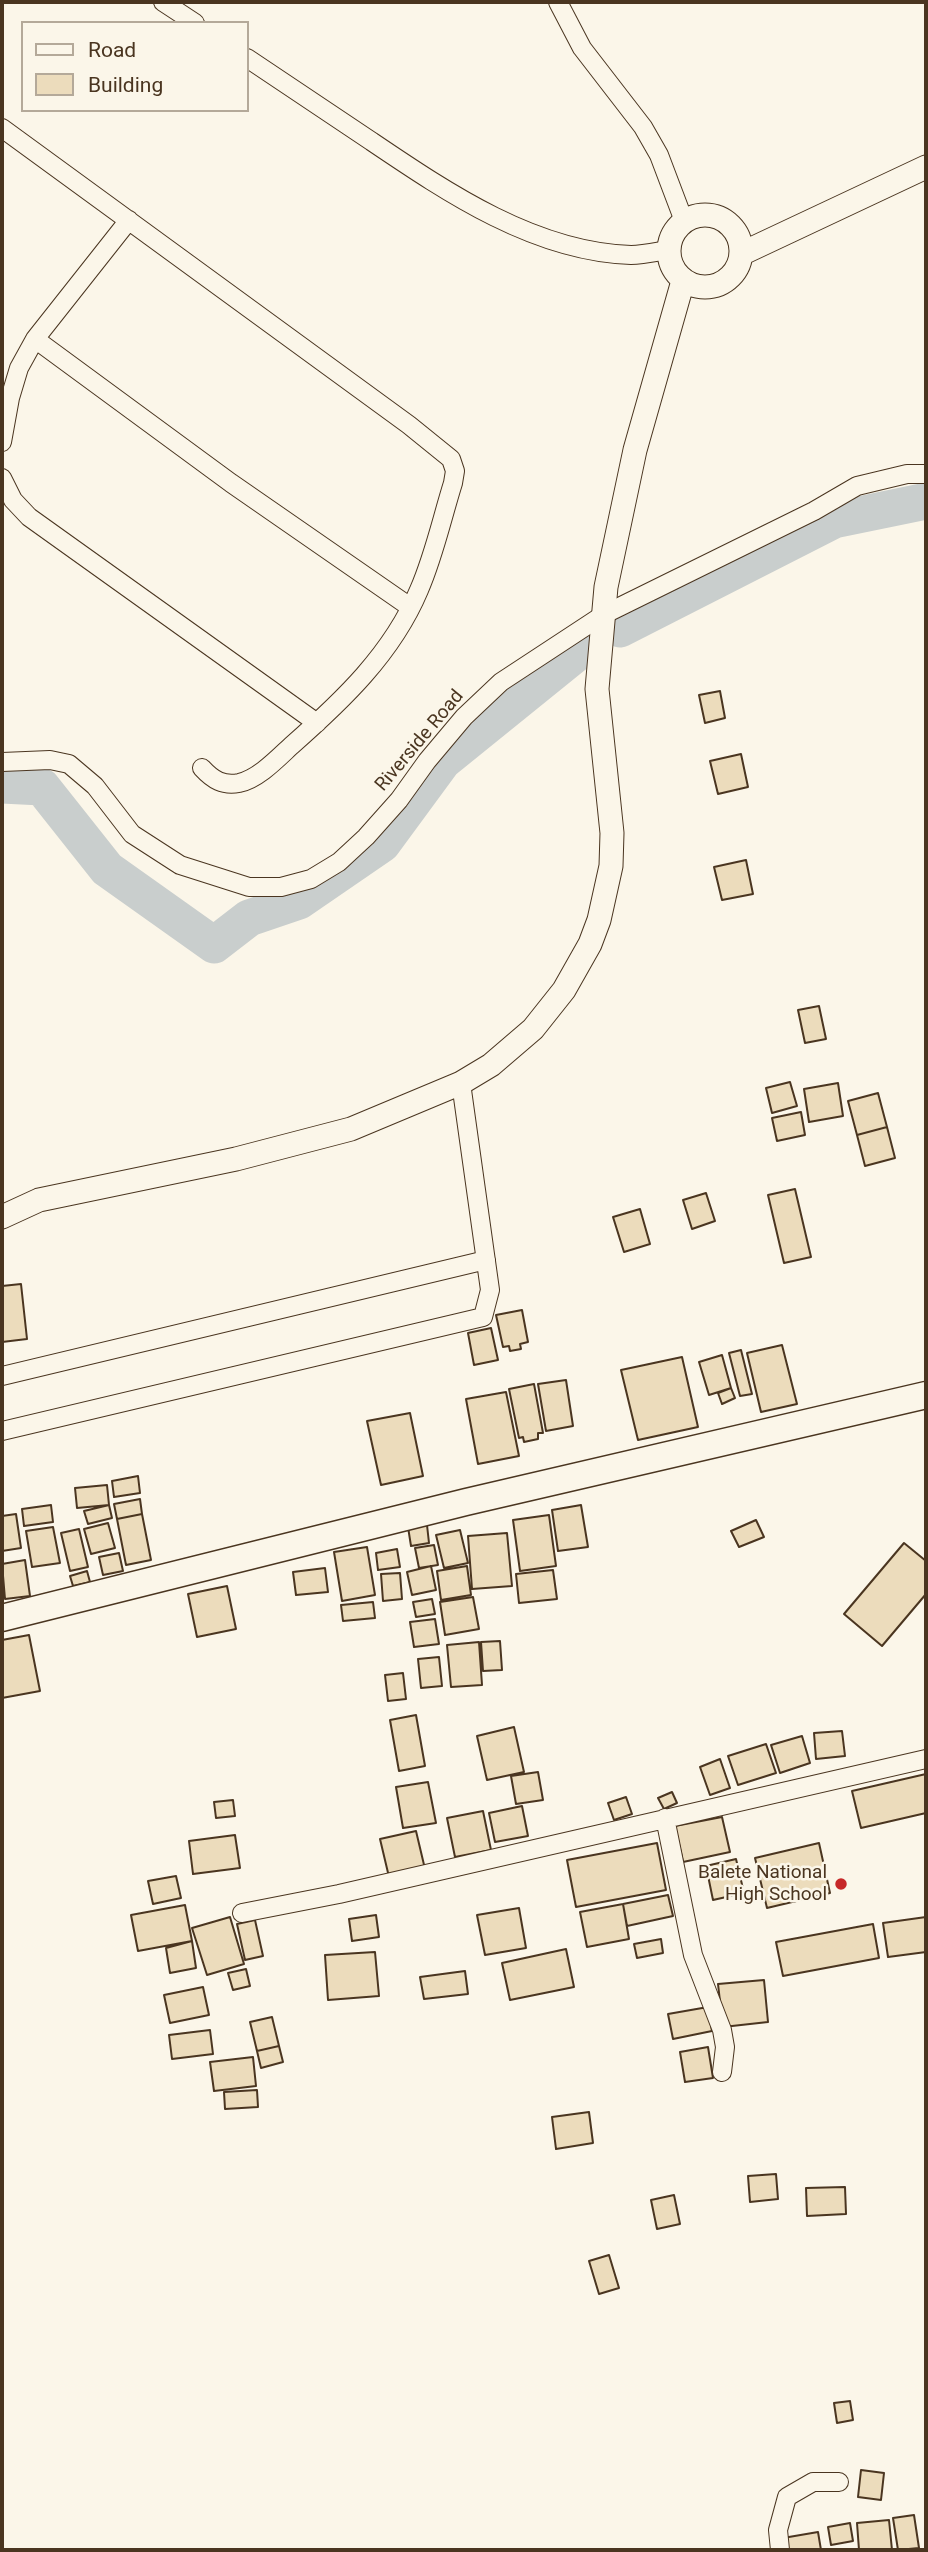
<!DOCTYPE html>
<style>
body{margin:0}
#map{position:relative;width:928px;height:2552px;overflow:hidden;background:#fbf6e9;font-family:Roboto,sans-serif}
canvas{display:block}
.frame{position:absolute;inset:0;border:4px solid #4a3520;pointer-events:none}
.legend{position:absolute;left:21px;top:21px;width:228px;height:91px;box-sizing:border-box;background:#fbf6e9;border:2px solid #b4a999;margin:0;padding:9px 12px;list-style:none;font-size:21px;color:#4a3520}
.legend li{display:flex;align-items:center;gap:14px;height:35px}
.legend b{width:35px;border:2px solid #b4a999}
</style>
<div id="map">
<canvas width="928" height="2552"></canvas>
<div class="frame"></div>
<ul class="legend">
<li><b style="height:9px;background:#fbf6e9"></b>Road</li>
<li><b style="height:19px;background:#ecdcbc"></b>Building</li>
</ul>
</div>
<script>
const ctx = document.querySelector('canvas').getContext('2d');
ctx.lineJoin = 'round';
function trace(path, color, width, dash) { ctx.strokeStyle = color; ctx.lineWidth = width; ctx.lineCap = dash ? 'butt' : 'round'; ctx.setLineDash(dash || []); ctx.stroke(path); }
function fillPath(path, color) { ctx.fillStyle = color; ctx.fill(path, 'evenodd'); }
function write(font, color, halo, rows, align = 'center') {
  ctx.font = font + ' Roboto,sans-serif'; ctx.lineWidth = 5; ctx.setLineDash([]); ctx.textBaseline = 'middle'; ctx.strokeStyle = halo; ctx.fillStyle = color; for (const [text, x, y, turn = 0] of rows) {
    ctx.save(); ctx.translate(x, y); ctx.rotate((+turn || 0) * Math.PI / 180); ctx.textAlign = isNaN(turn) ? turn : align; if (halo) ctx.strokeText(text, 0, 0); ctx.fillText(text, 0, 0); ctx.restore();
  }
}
const river = new Path2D(`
 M 620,629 L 834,520 L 926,501
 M 2,785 L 42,787 L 107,869 L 214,945 L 249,918 L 299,901 L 382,844 L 443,761 L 579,651`);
const building = new Path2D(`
 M 720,691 L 725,718 L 705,723 L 699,695 Z
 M 741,754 L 748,787 L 718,794 L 710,761 Z
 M 746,860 L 753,894 L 722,900 L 714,867 Z
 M 819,1006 L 826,1039 L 805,1043 L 798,1010 Z
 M 790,1082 L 797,1106 L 772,1113 L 766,1088 Z
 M 838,1083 L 843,1116 L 809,1122 L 804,1089 Z
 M 878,1093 L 887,1127 L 857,1135 L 848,1101 Z
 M 801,1112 L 805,1135 L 777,1141 L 772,1118 Z
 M 887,1127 L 895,1158 L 865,1166 L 857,1135 Z
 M 795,1189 L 811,1257 L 784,1263 L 768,1195 Z
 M 706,1193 L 715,1221 L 692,1229 L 683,1200 Z
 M 640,1209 L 650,1244 L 624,1252 L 613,1217 Z
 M 21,1284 L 27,1339 L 2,1342 L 2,1286 Z
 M 522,1310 L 528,1342 L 520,1344 L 521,1349 L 510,1351 L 509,1346 L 503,1347 L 496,1315 Z
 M 491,1328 L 498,1360 L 474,1365 L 468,1333 Z
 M 782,1345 L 797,1404 L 761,1412 L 747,1353 Z
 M 741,1350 L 752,1394 L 740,1396 L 729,1353 Z
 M 722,1355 L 731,1388 L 709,1395 L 699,1362 Z
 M 682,1357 L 698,1427 L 638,1440 L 621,1370 Z
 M 566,1380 L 573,1426 L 546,1431 L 538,1384 Z
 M 534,1384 L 543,1433 L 538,1433 L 538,1439 L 524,1442 L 523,1437 L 519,1438 L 509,1389 Z
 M 731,1388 L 735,1398 L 722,1404 L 718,1393 Z
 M 506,1392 L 519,1456 L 478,1464 L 466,1399 Z
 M 410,1413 L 423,1476 L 381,1485 L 367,1421 Z
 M 138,1476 L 140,1493 L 114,1497 L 112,1481 Z
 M 107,1485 L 109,1505 L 77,1508 L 75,1488 Z
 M 140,1499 L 142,1514 L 117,1519 L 114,1504 Z
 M 51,1505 L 53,1522 L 24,1526 L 22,1509 Z
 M 109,1505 L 112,1518 L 88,1524 L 84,1511 Z
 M 581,1505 L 588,1547 L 558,1551 L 552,1510 Z
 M 16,1514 L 21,1548 L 2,1551 L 2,1516 Z
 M 142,1514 L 151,1560 L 126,1565 L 117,1519 Z
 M 549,1515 L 556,1566 L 520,1571 L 513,1520 Z
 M 756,1520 L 764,1537 L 739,1547 L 731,1531 Z
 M 108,1523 L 115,1548 L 91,1554 L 84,1529 Z
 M 427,1525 L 429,1543 L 411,1546 L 408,1527 Z
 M 53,1527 L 60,1563 L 32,1567 L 26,1531 Z
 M 79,1529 L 88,1567 L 70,1571 L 61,1533 Z
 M 460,1530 L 468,1563 L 444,1568 L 436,1535 Z
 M 507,1533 L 512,1586 L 472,1589 L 468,1536 Z
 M 904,1543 L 926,1561 L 926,1594 L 882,1646 L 844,1614 Z
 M 434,1545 L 438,1565 L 419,1568 L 415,1548 Z
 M 367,1547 L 375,1595 L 342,1601 L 334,1552 Z
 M 397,1549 L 400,1567 L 378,1570 L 376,1553 Z
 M 119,1553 L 123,1571 L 103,1575 L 99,1557 Z
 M 25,1560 L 30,1596 L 5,1599 L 2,1564 Z
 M 431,1566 L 436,1590 L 412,1595 L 407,1572 Z
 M 467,1566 L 471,1595 L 441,1600 L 437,1571 Z
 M 325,1568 L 328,1592 L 296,1595 L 293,1572 Z
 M 553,1570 L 557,1599 L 519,1603 L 516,1574 Z
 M 87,1571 L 90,1582 L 73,1586 L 70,1576 Z
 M 400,1573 L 402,1599 L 383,1601 L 381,1574 Z
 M 227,1586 L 236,1629 L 197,1637 L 188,1594 Z
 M 473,1597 L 479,1629 L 445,1635 L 440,1602 Z
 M 432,1599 L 435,1614 L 416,1617 L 413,1602 Z
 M 373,1602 L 375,1618 L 343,1621 L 341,1605 Z
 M 435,1619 L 439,1644 L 414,1647 L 410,1622 Z
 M 29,1635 L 40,1691 L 2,1698 L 2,1640 Z
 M 500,1641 L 502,1670 L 483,1671 L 481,1642 Z
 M 479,1642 L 482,1685 L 451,1687 L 447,1645 Z
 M 439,1657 L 442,1686 L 421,1688 L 418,1659 Z
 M 403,1673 L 406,1699 L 388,1701 L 385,1675 Z
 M 416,1715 L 425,1766 L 399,1771 L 390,1720 Z
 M 514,1727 L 524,1772 L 487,1780 L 477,1736 Z
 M 842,1731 L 845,1756 L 816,1759 L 814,1733 Z
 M 802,1736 L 810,1763 L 780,1773 L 771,1745 Z
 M 766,1744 L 776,1773 L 738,1785 L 728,1756 Z
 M 720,1759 L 730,1788 L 710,1795 L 700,1767 Z
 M 538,1772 L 543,1800 L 516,1804 L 511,1776 Z
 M 926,1774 L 926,1813 L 861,1828 L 852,1791 Z
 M 428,1782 L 436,1823 L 403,1828 L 396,1787 Z
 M 672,1792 L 677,1803 L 664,1809 L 658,1798 Z
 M 626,1797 L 632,1814 L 614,1820 L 608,1803 Z
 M 233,1800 L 235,1816 L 216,1818 L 214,1802 Z
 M 522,1806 L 528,1836 L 495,1842 L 489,1813 Z
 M 483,1811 L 491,1850 L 455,1857 L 447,1818 Z
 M 722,1817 L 730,1852 L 683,1862 L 675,1826 Z
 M 416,1831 L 425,1869 L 389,1877 L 380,1839 Z
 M 235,1835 L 240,1868 L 193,1874 L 189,1841 Z
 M 657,1843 L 666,1890 L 576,1907 L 567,1860 Z
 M 819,1843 L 830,1893 L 767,1908 L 755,1858 Z
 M 736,1859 L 744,1893 L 713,1900 L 706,1866 Z
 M 176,1876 L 181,1898 L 153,1904 L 148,1881 Z
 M 668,1895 L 673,1916 L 627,1926 L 623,1904 Z
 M 623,1904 L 629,1939 L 587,1947 L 580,1912 Z
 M 185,1905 L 192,1941 L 138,1951 L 131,1915 Z
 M 519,1908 L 526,1948 L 485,1955 L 477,1915 Z
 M 376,1915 L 379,1937 L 352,1941 L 349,1919 Z
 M 230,1917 L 244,1964 L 207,1975 L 192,1928 Z
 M 926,1917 L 926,1952 L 888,1957 L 883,1923 Z
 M 255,1920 L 263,1956 L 245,1960 L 237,1924 Z
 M 873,1924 L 879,1958 L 783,1976 L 776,1942 Z
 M 661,1939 L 663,1953 L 637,1958 L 634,1944 Z
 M 192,1941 L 196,1968 L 170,1973 L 166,1948 Z
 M 566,1949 L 574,1987 L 510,2000 L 502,1963 Z
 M 375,1952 L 379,1996 L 328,2000 L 325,1955 Z
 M 246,1969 L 250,1986 L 233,1990 L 228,1973 Z
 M 465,1971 L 468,1994 L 424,1999 L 420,1977 Z
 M 764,1980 L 768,2022 L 723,2027 L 718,1984 Z
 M 203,1987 L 209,2015 L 170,2023 L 164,1995 Z
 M 708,2007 L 712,2031 L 673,2039 L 668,2014 Z
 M 272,2017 L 279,2046 L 257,2051 L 250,2022 Z
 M 210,2030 L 213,2054 L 172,2059 L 169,2035 Z
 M 279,2046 L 283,2062 L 261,2068 L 257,2051 Z
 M 708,2047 L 713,2078 L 685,2082 L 680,2052 Z
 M 253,2057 L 256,2086 L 214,2091 L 210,2062 Z
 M 257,2090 L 258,2107 L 225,2109 L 224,2092 Z
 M 589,2112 L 593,2143 L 556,2149 L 552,2117 Z
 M 776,2174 L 778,2199 L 750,2202 L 748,2176 Z
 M 845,2187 L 846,2214 L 807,2216 L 806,2188 Z
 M 674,2195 L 680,2224 L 657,2229 L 651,2200 Z
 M 609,2255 L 619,2288 L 599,2294 L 589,2261 Z
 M 850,2401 L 853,2420 L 837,2423 L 834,2403 Z
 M 861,2470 L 884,2473 L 881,2500 L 858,2497 Z
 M 914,2515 L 919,2548 L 898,2550 L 893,2518 Z
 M 889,2520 L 892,2550 L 859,2550 L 857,2523 Z
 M 850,2523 L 853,2541 L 831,2545 L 828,2527 Z
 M 818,2532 L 821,2550 L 785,2550 L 783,2538 Z`);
const minor = new Path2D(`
 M 163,2 L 195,23
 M 558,2 L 582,48 L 643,127 L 659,155 L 684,221
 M 247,58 C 288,85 329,113 371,141 C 448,193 535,252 631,255 C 643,255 656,252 668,250
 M 2,128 L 409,425 L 451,459 L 455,471 L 453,483 C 442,518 434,556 419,590 C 392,654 342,701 291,746 C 277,759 258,779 239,783 C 223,786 213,780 202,768
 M 35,339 L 231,483 L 410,607
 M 2,442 L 10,398 L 19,368 L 35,339 L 129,220
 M 2,478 L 13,500 L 29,517 L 317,723
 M 2,762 L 50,760 L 69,764 L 95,786 L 132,834 L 180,865 L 249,887 L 281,887 L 311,879 L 339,862 L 366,837 L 399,800 L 427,761 L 464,717 L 501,682 L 603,615 L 814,511 L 857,486 L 907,474 L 926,474
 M 2,1376 L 486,1260
 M 2,1431 L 483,1317 L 490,1290 L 461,1083
 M 665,1818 L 693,1955 L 722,2030 L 725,2047 L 722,2072
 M 242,1913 L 339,1894 L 926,1759
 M 780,2550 L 778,2530 L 787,2497 L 813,2482 L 839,2482`);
const tertiary = new Path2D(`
 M669 251a36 36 0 1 1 72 0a36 36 0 1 1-72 0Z
 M 743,253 L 926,167
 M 2,1217 L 39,1200 L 236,1159 L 351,1129 L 461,1083 L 491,1065 L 533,1029 L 564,990 L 590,944 L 599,920 L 611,866 L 612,833 L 597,689 L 606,587 L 635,450 L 683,281`);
const secondary = new Path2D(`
 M 2,1618 L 466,1502 L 926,1395`);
const markers = [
 [841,1884,7,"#c62828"]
];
const streetNames = [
 ["Riverside Road",420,741,-50]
];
const poiNames = [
 ["Balete National",827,1873],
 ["High School",827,1895]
];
trace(river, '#c9cecd', 37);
fillPath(building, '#ecdcbc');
trace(building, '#4a3520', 2);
trace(minor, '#4a3520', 20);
trace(tertiary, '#4a3520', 25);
trace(secondary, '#4a3520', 29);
trace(minor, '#fbf6e9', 18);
trace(tertiary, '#fbf6e9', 23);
trace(secondary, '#fbf6e9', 26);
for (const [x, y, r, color] of markers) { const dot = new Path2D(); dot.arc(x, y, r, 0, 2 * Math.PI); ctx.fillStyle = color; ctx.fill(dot); trace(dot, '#fbf6e9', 2.5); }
write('19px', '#4a3520', '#fbf6e9', streetNames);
write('19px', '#4a3520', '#fbf6e9', poiNames, 'right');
</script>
